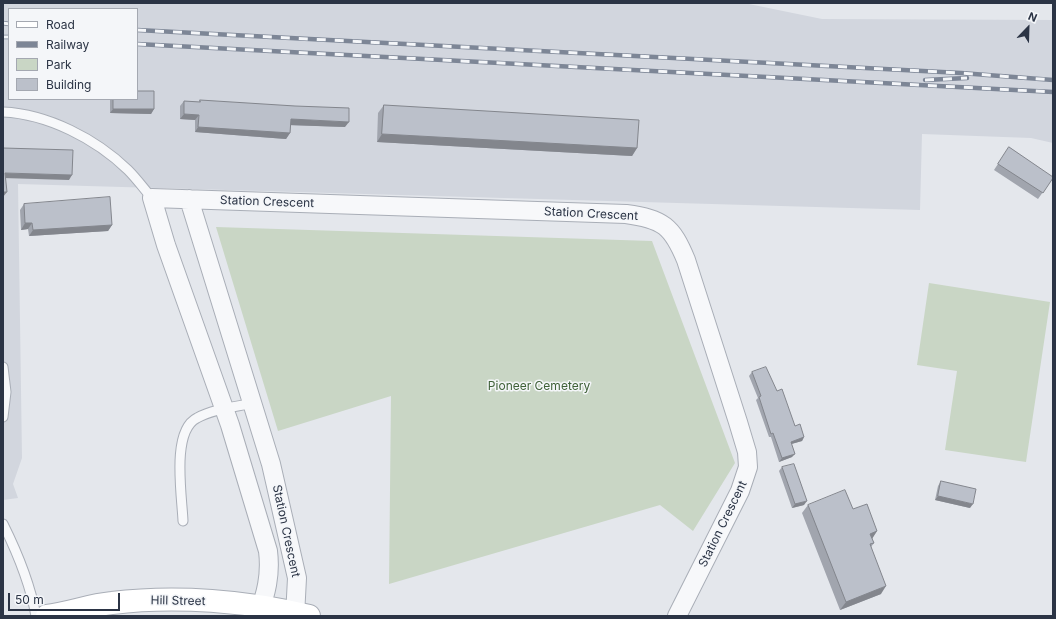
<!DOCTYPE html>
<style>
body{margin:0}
#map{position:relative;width:1056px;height:619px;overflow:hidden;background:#e4e7ec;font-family:Inter,sans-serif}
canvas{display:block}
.frame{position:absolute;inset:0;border:4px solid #2b3445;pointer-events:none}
.legend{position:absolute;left:8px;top:8px;width:130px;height:92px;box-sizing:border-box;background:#f4f6f9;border:1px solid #a4a8b1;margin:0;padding:5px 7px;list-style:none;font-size:12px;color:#2b3445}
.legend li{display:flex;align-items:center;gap:8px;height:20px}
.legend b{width:20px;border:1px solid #a4a8b1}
.north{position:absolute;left:1008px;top:8px;width:40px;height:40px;-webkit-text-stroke:3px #f4f6f9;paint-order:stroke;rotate:23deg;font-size:11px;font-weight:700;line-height:16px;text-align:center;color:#2b3445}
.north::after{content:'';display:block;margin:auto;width:14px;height:18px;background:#2b3445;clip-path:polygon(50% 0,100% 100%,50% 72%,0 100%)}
.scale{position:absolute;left:8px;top:593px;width:112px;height:18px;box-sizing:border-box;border:2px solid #2b3445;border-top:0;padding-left:5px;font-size:12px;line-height:14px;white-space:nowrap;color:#2b3445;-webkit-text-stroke:3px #f4f6f9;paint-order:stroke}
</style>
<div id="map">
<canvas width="1056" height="619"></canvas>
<div class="frame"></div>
<ul class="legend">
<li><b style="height:5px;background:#fff"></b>Road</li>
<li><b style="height:5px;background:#7d8696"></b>Railway</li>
<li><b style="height:11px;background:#c9d6c5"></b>Park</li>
<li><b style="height:11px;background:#bbc0ca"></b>Building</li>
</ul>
<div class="north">N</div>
<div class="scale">50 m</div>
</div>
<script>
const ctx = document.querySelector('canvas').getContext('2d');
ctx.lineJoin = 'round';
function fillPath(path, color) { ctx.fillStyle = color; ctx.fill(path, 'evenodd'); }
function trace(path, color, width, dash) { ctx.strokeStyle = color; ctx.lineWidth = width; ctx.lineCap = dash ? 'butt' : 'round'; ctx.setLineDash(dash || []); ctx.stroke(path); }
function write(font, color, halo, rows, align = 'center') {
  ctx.font = font + ' Inter,sans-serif'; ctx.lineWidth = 3; ctx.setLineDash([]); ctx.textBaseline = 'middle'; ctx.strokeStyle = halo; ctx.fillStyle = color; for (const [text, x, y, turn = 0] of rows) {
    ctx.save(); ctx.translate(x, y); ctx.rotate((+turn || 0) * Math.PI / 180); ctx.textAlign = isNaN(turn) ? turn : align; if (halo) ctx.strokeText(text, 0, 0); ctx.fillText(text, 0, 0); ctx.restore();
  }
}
const built = new Path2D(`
 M 3,3 L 744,3 L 822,19 L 1053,20 L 1053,143 L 1031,138 L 922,134 L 920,210 L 18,184 L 22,458 L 13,484 L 18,498 L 3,500 ZM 9,9 L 137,9 L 137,99 L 9,99 Z`);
const green = new Path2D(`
 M 216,227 L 652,241 L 735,463 L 693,531 L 660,505 L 389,584 L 391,396 L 278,431 Z
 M 929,283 L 1050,302 L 1026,462 L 945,450 L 957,371 L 917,365 Z`);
const lane = new Path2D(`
 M 3,112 C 48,114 96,139 128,170 C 137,179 144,189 152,198
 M 3,367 L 6,392 L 3,417
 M 183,521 C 182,496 171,431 197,418 C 213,409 235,407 253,403
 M 3,524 C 18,554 30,583 36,616`);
const street = new Path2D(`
 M 189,199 L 271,464 L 297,578 L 295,616
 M 258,616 C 266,594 271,575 268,551 L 230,425 L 166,245 L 152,198 L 626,214 C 663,219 672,226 686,260 L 738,422 L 747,452 L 748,467 L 740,491 L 677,616`);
const secondary = new Path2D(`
 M 47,616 C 69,613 90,605 112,603 C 176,595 248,601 309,616`);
const rail = new Path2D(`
 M 3,23 L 9,24
 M 137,30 L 961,73 L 1053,80
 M 3,37 L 9,37
 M 137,44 L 1053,92
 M 925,80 L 967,78`);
const wall = new Path2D(`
 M 110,99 L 137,99 L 154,109 L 151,114 L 110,113 Z
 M 200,100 L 345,127 L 291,125 L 290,133 L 286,139 L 195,132 L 195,120 L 180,119 L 180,106 L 184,101 L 199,102 Z
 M 384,105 L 637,148 L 632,156 L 377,142 L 378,113 Z
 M 1009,147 L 1053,178 L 1038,199 L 994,170 Z
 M 24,204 L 112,225 L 108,231 L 29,236 L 28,229 L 21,230 L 20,210 Z
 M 752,372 L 777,391 L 795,426 L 804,437 L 802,441 L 791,444 L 792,457 L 779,462 L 771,437 L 769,437 L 756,400 L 758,398 L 749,376 Z
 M 782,467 L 804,505 L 792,508 L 779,471 Z
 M 941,481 L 970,508 L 935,500 L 938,486 Z
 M 808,505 L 853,509 L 877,531 L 872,538 L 874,543 L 871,547 L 881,594 L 840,610 L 802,513 Z`);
const shadedWall = new Path2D(`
 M 113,109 L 154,109 L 151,114 L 110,113 Z
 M 184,114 L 199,115 L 195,120 L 180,119 Z
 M 291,119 L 349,122 L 345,127 L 287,125 Z
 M 198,127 L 290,133 L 286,139 L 195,132 Z
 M 382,134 L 637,148 L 632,156 L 377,142 Z
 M 5,173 L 72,175 L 69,180 L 3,178 Z
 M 3,192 L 7,192 L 3,197 Z
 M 25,223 L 32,223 L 28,229 L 21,230 Z
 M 112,225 L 108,231 L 29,236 L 33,230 Z
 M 804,437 L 802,441 L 788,445 L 791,442 Z
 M 795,454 L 792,457 L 779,462 L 782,458 Z
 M 938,496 L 973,504 L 970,508 L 935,500 Z
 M 807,501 L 804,505 L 792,508 L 795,504 Z
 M 877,531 L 872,539 L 870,534 Z
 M 886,586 L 881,594 L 840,610 L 846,602 Z`);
const building = new Path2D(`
 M 137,91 L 154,91 L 154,109 L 113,109 L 113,99 L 137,99 Z
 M 200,100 L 295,106 L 349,108 L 349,122 L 291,119 L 290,133 L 198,127 L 199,115 L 184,114 L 184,101 L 200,102 Z
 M 384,105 L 639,120 L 637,148 L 382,134 Z
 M 1009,147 L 1053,177 L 1053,178 L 1043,193 L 998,164 Z
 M 3,148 L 73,150 L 72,175 L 5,173 L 7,192 L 3,192 Z
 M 110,197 L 112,225 L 33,230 L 32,223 L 25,223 L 24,204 Z
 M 766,367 L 777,391 L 782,389 L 795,426 L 800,424 L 804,437 L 791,442 L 795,454 L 782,458 L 773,433 L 771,434 L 759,397 L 761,396 L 752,372 Z
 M 794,464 L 807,501 L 795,504 L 782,467 Z
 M 941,481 L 976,489 L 973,504 L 938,496 Z
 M 845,490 L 853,509 L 867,504 L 877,531 L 870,534 L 874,543 L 870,544 L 886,586 L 846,602 L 808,505 Z`);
const streetNames = [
 ["Station Crescent",267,202,2],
 ["Station Crescent",591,214,3],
 ["Station Crescent",723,524,-64],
 ["Station Crescent",286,531,78],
 ["Hill Street",178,601,1]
];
const parkNames = [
 ["Pioneer Cemetery",539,386]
];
fillPath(built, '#d2d6de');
fillPath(green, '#c9d6c5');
trace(lane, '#a9aeb7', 11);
trace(street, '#a9aeb7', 20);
trace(secondary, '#a9aeb7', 24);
trace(lane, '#f7f8fa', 9);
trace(street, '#f7f8fa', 18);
trace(secondary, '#fff', 22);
trace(rail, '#7d8696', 4.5);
trace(rail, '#f4f6f9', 3, [9]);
fillPath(wall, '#a1a5ae');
fillPath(shadedWall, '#83868d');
fillPath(building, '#bbc0ca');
trace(building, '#83868d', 1);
write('12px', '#2b3445', '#f4f6f9', streetNames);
write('12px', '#3f6138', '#f4f6f9', parkNames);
</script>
